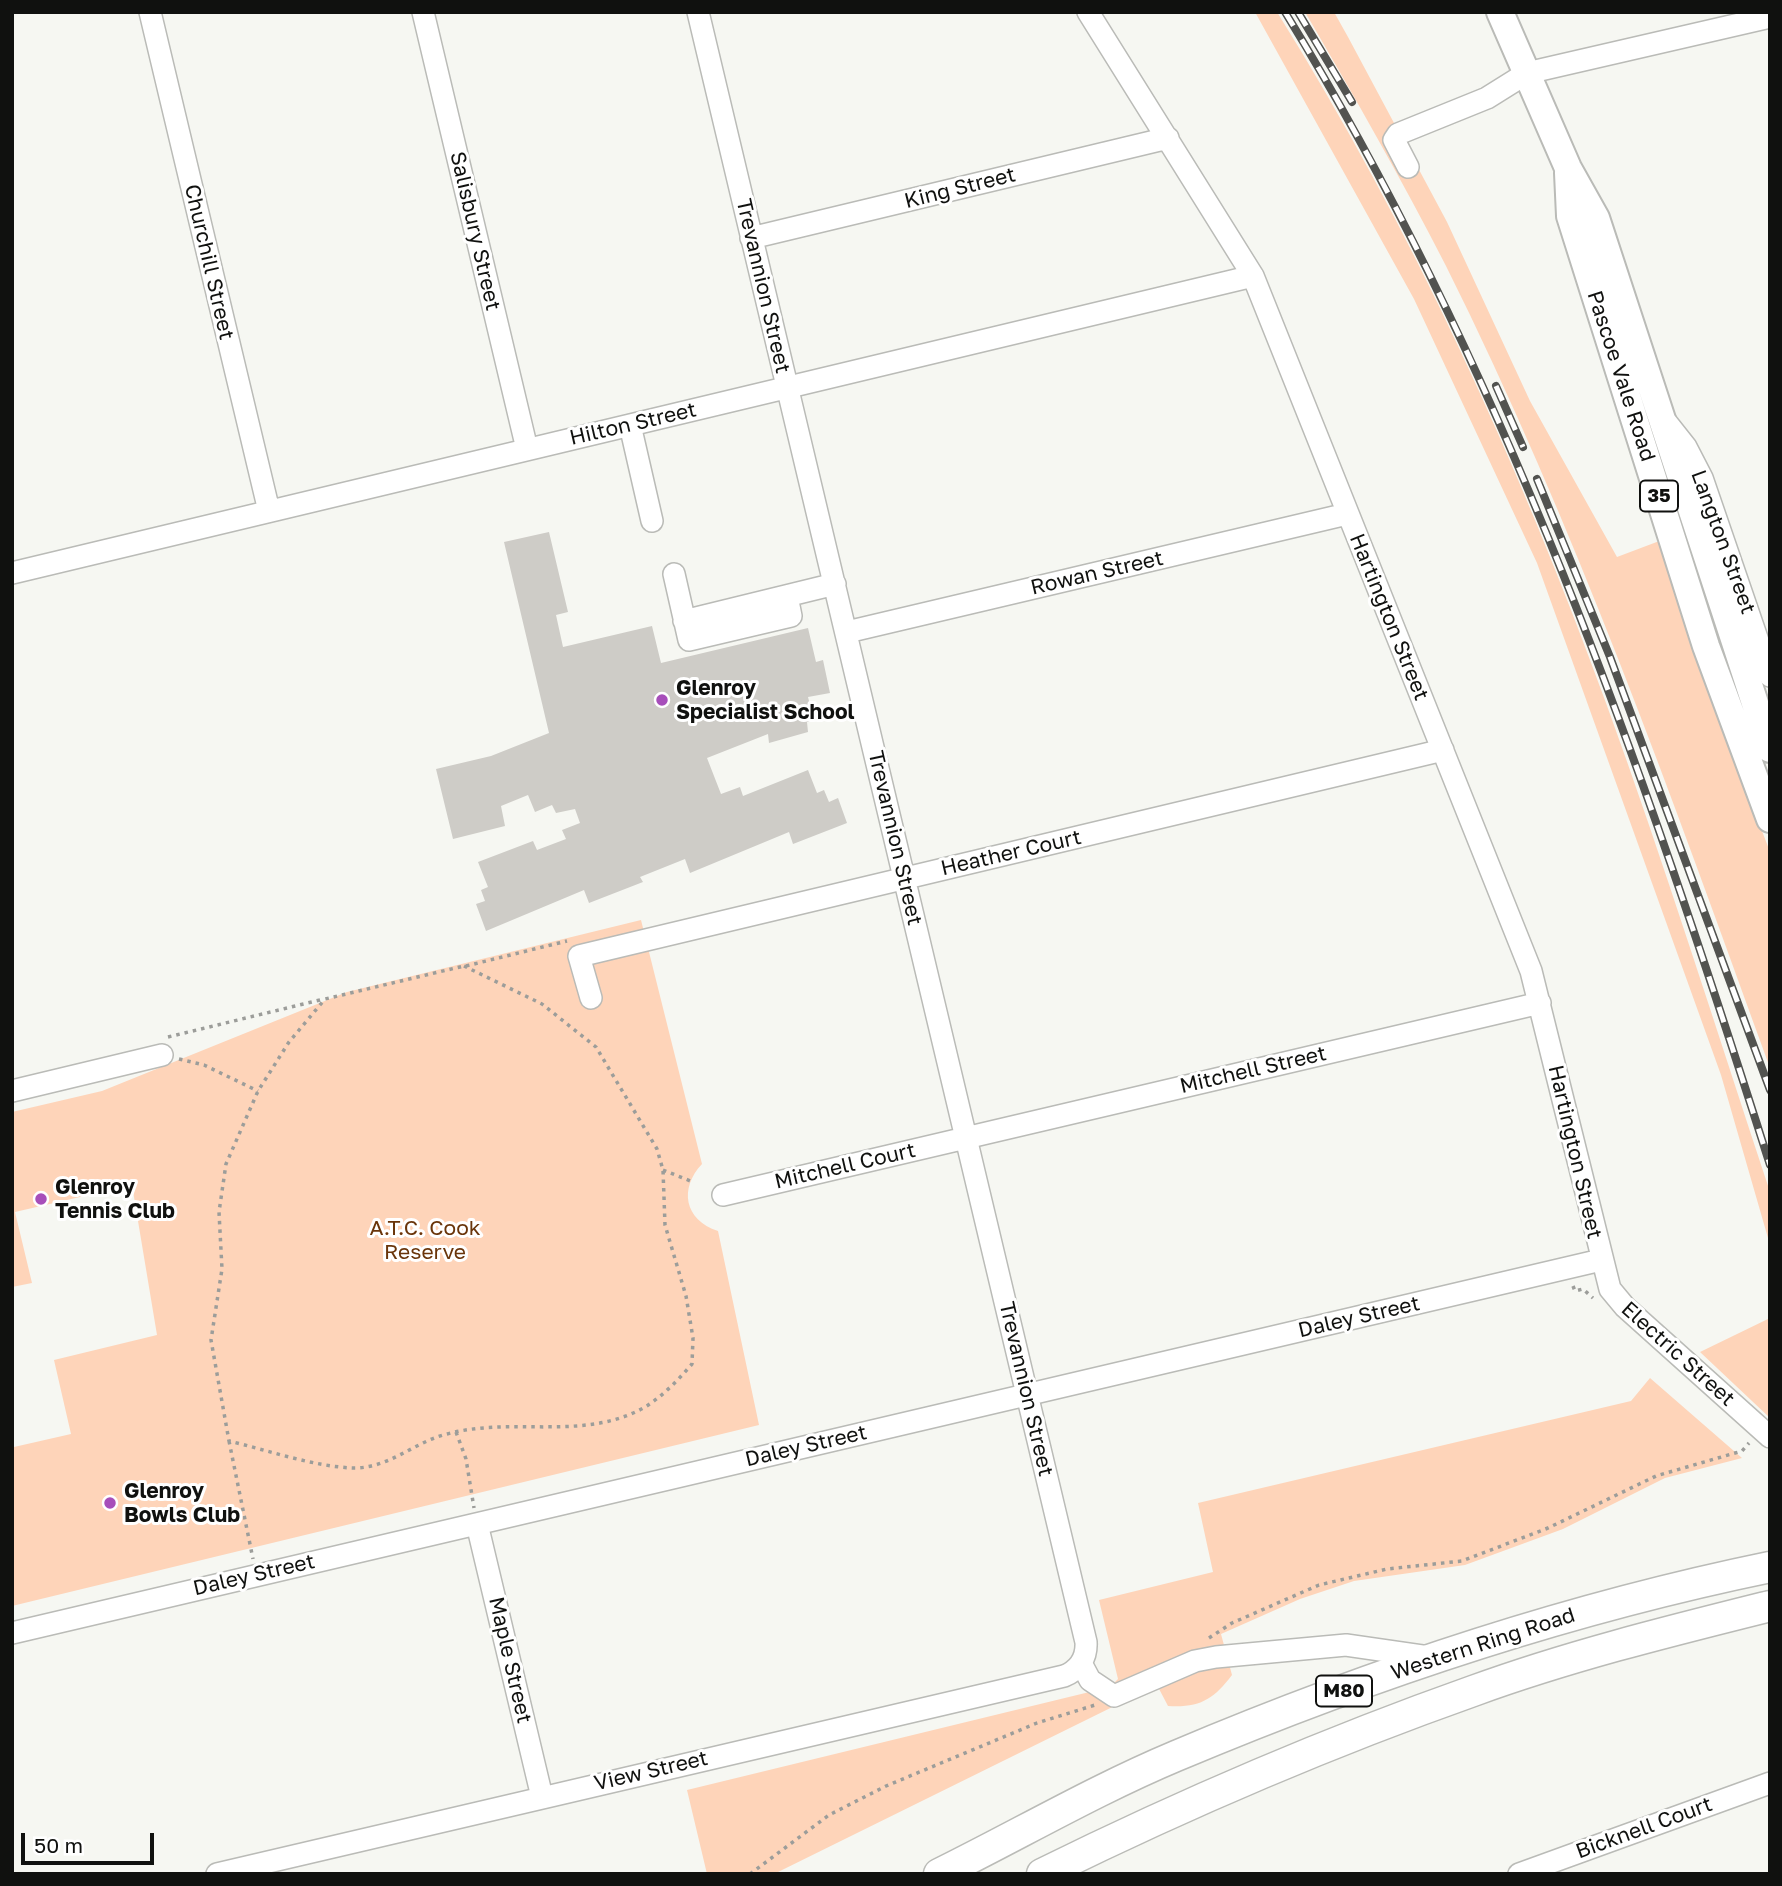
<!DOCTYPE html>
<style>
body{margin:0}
#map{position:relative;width:1782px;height:1886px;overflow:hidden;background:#f6f7f2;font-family:"Golos Text",sans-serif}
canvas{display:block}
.frame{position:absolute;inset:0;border:14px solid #10110f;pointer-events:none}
.scale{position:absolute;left:21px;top:1833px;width:133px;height:32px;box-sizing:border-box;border:4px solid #10110f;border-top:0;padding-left:9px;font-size:21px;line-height:24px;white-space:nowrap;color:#10110f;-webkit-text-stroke:5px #fff;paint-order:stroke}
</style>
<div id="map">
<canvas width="1782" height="1886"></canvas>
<div class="frame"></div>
<div class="scale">50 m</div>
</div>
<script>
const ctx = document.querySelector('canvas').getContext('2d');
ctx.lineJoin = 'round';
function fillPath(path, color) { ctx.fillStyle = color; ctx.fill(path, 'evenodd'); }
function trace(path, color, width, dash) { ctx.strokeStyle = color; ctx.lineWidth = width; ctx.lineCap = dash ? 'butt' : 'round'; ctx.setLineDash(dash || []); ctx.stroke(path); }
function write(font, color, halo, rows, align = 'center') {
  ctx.font = font + ' "Golos Text",sans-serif'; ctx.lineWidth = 6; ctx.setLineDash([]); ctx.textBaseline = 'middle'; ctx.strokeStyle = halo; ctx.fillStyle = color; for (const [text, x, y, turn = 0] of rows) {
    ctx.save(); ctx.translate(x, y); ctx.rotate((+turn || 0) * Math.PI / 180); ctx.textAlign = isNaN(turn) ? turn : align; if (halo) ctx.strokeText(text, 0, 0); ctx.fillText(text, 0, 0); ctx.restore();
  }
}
const green = new Path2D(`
 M 1255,12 L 1277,12 C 1412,228 1519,464 1606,703 C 1665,865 1716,1029 1770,1192 L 1770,1245 L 1721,1075 L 1537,563 L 1414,299 Z
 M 1305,12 L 1334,12 L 1348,37 L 1447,222 L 1530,401 L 1617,557 L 1662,540 L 1720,720 L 1770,852 L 1770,1068 C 1672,798 1575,524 1446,266 C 1402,180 1354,96 1305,12 Z
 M 641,920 L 702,1164 C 679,1188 684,1220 718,1231 L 759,1425 L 12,1606 L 12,1441 L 14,1447 L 71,1434 L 54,1360 L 157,1335 L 132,1185 L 15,1212 L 32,1283 L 12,1287 L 12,1112 L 102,1091 L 347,992 Z
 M 1770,1318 L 1770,1418 L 1700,1352 Z
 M 1650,1378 L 1742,1458 L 1665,1478 L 1563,1529 L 1465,1565 L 1354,1581 L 1300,1599 L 1221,1634 L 1232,1675 C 1214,1699 1200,1708 1168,1706 L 1157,1685 L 774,1874 L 707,1874 L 687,1790 L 1110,1687 L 1118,1679 L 1099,1600 L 1213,1572 L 1198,1503 L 1631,1401 Z`);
const building = new Path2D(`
 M 549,532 L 568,612 L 556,615 L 563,647 L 652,626 L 661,663 L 808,628 L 816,662 L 823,660 L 830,693 L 808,697 L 812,713 L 809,714 L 810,721 L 807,722 L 808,732 L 769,743 L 768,734 L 707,758 L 721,794 L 740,787 L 743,796 L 808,770 L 817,793 L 824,790 L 829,802 L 838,798 L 847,823 L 793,844 L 789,832 L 690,873 L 685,859 L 640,877 L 643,882 L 589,903 L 584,890 L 486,931 L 476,904 L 485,901 L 481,890 L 488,887 L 478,862 L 533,841 L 537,850 L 566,839 L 562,830 L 580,823 L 575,809 L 556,813 L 552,805 L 535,812 L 528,795 L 501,806 L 505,826 L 453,839 L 436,769 L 491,756 L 549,733 L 504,542 Z`);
const path = new Path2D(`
 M 464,966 L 542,1004 L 596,1047 L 657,1149 L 663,1170 L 665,1225 L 686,1296 L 693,1338 L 692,1364 C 678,1380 663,1396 645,1407 C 584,1442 513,1416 447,1434 C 414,1442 390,1468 354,1468 C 315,1467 267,1450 229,1441 L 211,1340 L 222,1269 L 219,1212 L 226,1164 L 258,1091 L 289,1042 L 325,999 Z
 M 466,966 L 567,941
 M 168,1037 L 324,999
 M 179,1059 L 204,1065 L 258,1091
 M 663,1170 L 693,1182
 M 1573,1286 L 1575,1291 L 1583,1289 L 1593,1298
 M 456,1432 L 466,1459 L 474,1508
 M 229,1441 L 253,1559
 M 1209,1638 L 1232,1623 L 1319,1585 L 1387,1569 L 1462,1561 L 1548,1528 L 1656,1476 L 1742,1451 L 1749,1443
 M 750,1874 L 829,1815 L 886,1786 L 1037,1723 L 1095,1705`);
const minor = new Path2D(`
 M 150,12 L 269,511
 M 423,12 L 527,449
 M 1088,12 L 1253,276 L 1531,971 L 1610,1289 L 1625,1307 L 1770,1437
 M 1408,167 L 1394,140 L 1398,134 L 1487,98 L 1527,73 L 1770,17
 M 751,238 L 1168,138
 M 1667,423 L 1686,447 L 1702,478 L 1770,676
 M 630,425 L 652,521
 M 12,573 L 1253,276
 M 674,574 L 689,640 L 791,616 L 787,596
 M 684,621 L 835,584
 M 847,632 L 1347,514
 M 591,998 L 579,956 L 1443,750
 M 12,1091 L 162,1055
 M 723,1195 L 1540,1003
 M 477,1524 L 542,1797
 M 12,1633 L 1601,1260
 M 1081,1663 L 1090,1680 L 1114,1696 L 1195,1661 L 1216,1657 L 1346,1645 L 1429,1657
 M 217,1874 L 1064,1676 C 1079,1670 1087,1658 1086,1642 L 698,12
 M 1519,1874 L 1770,1783`);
const major = new Path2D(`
 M 1500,12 L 1568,168 L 1596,218 L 1770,749
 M 1568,173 L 1570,216 L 1601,314 L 1706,646 L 1770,819`);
const highway = new Path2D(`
 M 939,1874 C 1018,1835 1095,1790 1176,1756 C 1368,1675 1566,1609 1770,1567
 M 1042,1874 C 1182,1805 1326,1743 1473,1691 C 1569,1656 1670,1631 1770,1606`);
const rail = new Path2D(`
 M 1285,12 C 1507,374 1642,763 1770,1165
 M 1298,12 L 1352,102
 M 1496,386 L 1523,447
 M 1537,479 L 1610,657 L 1770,1090`);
const markers = [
 [662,700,7,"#a74eba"],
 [41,1199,7,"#a74eba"],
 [110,1503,7,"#a74eba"]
];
const shields = [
 [1659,496,38],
 [1344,1691,56]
];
const shieldNames = [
 ["35",1659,496],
 ["M80",1344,1691]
];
const streetNames = [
 ["King Street",960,188,-14],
 ["Salisbury Street",475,231,77],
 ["Churchill Street",209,262,77],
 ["Trevannion Street",763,286,77],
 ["Pascoe Vale Road",1621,376,72],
 ["Hilton Street",633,424,-13],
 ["Langton Street",1723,542,70],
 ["Rowan Street",1097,573,-13],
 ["Hartington Street",1389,617,68],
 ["Trevannion Street",895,838,77],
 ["Heather Court",1011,853,-13],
 ["Mitchell Street",1253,1070,-13],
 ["Hartington Street",1575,1152,77],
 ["Mitchell Court",845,1166,-13],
 ["Daley Street",1359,1317,-13],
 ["Electric Street",1678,1354,42],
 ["Trevannion Street",1026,1389,77],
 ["Daley Street",806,1446,-13],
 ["Daley Street",254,1575,-13],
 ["Western Ring Road",1483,1644,-18],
 ["Maple Street",510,1660,77],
 ["View Street",651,1771,-13],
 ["Bicknell Court",1644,1828,-20]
];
const poiNames = [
 ["Glenroy",676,688],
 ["Specialist School",676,712],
 ["Glenroy",55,1187],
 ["Tennis Club",55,1211],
 ["Glenroy",124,1491],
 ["Bowls Club",124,1515]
];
const parkNames = [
 ["A.T.C. Cook",425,1228],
 ["Reserve",425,1252]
];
fillPath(green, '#fed4b9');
fillPath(building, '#ceccc7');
trace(minor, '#babbb7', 24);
trace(major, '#babbb7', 30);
trace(highway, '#babbb7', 33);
trace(path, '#9c9d9a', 3.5, [3.5, 5]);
trace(minor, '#fff', 21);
trace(major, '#fff', 26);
trace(highway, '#fff', 30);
trace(rail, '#525350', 8);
trace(rail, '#fff', 5, [16]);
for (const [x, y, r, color] of markers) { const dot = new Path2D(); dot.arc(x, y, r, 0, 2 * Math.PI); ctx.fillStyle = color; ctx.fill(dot); trace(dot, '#fff', 2.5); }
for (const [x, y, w] of shields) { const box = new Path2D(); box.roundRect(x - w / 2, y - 15.5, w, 31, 5); ctx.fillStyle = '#fff'; ctx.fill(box); trace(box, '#10110f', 2); }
write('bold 19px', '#10110f', null, shieldNames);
write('21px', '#10110f', '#fff', streetNames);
write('bold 21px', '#10110f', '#fff', poiNames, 'left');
write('21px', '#6a350a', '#fff', parkNames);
</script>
